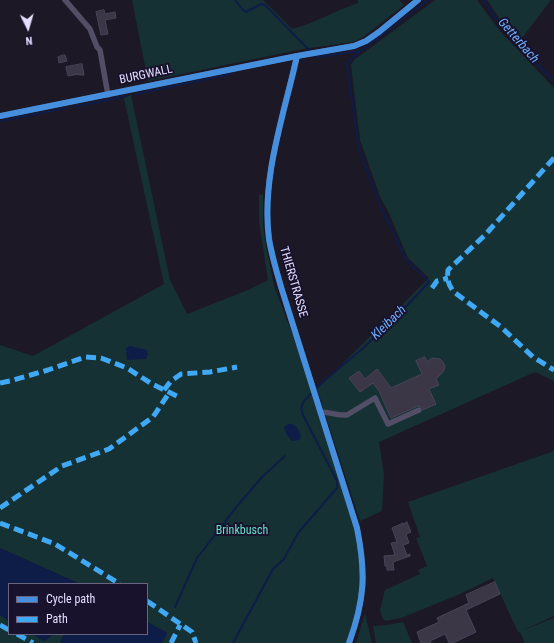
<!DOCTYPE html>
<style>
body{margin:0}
#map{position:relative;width:554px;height:643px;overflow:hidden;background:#1c1826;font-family:"Roboto Condensed",sans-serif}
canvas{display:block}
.legend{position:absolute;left:8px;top:583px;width:140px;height:52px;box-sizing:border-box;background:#18122c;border:1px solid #6a6480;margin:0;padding:5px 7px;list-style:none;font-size:12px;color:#e4deff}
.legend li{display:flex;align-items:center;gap:8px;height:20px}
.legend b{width:20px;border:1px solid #6a6480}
.north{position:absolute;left:8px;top:8px;width:40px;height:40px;-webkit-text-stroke:3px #18122c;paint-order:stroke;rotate:175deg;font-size:11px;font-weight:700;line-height:16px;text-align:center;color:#e4deff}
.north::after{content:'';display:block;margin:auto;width:14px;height:18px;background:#e4deff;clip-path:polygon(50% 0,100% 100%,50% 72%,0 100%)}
</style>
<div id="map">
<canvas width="554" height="643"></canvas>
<ul class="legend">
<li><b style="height:5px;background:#468fdf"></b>Cycle path</li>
<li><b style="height:5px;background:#3fa9f5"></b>Path</li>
</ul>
<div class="north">N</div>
</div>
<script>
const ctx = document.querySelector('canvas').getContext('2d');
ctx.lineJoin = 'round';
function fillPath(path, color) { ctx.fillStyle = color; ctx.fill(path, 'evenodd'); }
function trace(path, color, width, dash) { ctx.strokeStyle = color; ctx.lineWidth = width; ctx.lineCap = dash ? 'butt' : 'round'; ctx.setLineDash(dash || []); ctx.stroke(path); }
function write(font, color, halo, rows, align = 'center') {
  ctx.font = font + ' "Roboto Condensed",sans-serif'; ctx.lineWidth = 4; ctx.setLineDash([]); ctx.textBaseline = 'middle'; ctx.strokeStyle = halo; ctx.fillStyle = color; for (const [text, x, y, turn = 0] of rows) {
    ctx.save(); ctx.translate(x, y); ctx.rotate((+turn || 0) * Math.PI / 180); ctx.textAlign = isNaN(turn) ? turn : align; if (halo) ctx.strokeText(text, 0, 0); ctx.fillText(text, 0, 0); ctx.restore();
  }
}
const green = new Path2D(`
 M 132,0 L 263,0 L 292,29 C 315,23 336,10 358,3 L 358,0 L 399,0 L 404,5 L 362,38 L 353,42 L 303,49 L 148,81 Z
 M 435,0 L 477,0 L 500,31 L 554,88 L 554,381 L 535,372 L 379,442 L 384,475 L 382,511 L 360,521 L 317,389 L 429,278 L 408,258 L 388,211 L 381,199 L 360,140 L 351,65 L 354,60 Z
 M 487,0 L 551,0 L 519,42 L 501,21 Z
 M 131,95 L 170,280 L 187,314 L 248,290 L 268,280 L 259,221 L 259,194 L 263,195 L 263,225 L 266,246 L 274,286 L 295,341 L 355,529 L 361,576 L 357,611 L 347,643 L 162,643 L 167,633 L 147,622 L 147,584 L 80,584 L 0,548 L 0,345 L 33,356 L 164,284 L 124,98 Z
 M 554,451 L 554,616 L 521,631 L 554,618 L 554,643 L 525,643 L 520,632 L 518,632 L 493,578 L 460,594 L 401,618 L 386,621 L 383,619 L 380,610 L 385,590 L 420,574 L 418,570 L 427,566 L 416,538 L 420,537 L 408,502 Z
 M 365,613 L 372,643 L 356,643 Z
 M 0,615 L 9,621 L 9,634 L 32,634 L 44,641 L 54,634 L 64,634 L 60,643 L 0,643 Z
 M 403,622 L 412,643 L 376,643 L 373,626 L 387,625 Z`);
const water = new Path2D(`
 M 130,346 L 147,350 L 148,355 L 146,359 L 127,360 L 126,348 Z
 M 288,424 C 296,423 299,430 301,436 L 299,440 L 292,441 L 287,435 L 284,427 Z
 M 0,548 L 80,584 L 9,584 L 9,621 L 0,615 Z
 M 147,622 L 167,633 L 162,643 L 60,643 L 64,634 L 147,634 Z
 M 32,634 L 54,634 L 44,641 Z`);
const stream = new Path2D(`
 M 235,0 L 243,10 L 246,12 L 261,4 L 265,5 L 311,52
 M 483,0 C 503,30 528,55 554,81
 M 314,55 L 316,57 L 360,51
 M 136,94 L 231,74
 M 74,107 L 126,96
 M 0,121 L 66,108
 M 175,607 L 197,558 L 238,505 L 262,477 L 285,456
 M 233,643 L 273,569 L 284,559 L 298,533 L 337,488 L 337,481 L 303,415 L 301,408 L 304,401 L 317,387 L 362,349 L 397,316 L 429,282 L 405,259 L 392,229 L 382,210 L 359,150 L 347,64 L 353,57 L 428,0`);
const building = new Path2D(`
 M 104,10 L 105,14 L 115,12 L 116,18 L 105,20 L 108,34 L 101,35 L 96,12 Z
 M 65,55 L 67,61 L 59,63 L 58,57 Z
 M 82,64 L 84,75 L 79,75 L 79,74 L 68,76 L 66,67 Z
 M 425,357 L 427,362 L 432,358 L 440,359 L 443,362 L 445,366 L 444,370 L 442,373 L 436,379 L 439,385 L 429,389 L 436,404 L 423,410 L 422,407 L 418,406 L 391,418 L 379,391 L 373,383 L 360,392 L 349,378 L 359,371 L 365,379 L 377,369 L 391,388 L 422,374 L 416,361 Z
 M 407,522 L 411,532 L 406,534 L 409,543 L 403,545 L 407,555 L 410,554 L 410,556 L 393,562 L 394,570 L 387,570 L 387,566 L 385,566 L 384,556 L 395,555 L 391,543 L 397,542 L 392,528 L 403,523 L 403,524 Z
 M 495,582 L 500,594 L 466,610 L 476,632 L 453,643 L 449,643 L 445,634 L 430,641 L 431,643 L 421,643 L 417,632 L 439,622 L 437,618 L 469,603 L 466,595 Z`);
const street = new Path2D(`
 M 65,0 L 90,29 L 97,47 L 100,50 L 108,95
 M 297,56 C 284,115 261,178 269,239 C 272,257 277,273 282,290 L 357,528 C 366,573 365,599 349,643
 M 0,116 L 297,56 L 354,46 L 366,41 L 379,32 L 418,0
 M 321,412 C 330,412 338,416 347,415 L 375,398 L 388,424 L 419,410`);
const quiet = new Path2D(`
 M 554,158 L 485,235 L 448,270 C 447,279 448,285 454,292 L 501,327 L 533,357 L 554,370
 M 432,288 L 437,281 L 448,278
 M 0,383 L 10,381 L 48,370 L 85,357 L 101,358 L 127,368 L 152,384 L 179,397
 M 164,390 L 171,381 L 181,374 L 210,372 L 237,367
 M 0,508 L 62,466 L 109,449 L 153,417 L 169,393
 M 0,523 L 55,544 L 120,584
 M 147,601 L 192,632 L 196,643
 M 0,625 L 9,630
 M 17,634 L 33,643
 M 171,643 L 180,625`);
const cycleway = new Path2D(`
 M 297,56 C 284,115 261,178 269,239 C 272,257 277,273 282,290 L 357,528 C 366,573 365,599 349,643
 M 0,116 L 297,56 L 354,46 L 366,41 L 379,32 L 418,0`);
const streetNames = [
 ["BURGWALL",146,75,-12],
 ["THIERSTRASSE",293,282,74]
];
const parkNames = [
 ["Brinkbusch",242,531]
];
const waterNames = [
 ["Getterbach",518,41,49],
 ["Kleibach",389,323,-44]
];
fillPath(green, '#163134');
fillPath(water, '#0d1d48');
trace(stream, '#0d1d48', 2);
fillPath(building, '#3b3747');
trace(building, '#494359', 1);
trace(street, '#514e66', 5.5);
trace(quiet, '#3fa9f5', 5, [10, 5]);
trace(cycleway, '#468fdf', 6);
write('12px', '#e4deff', '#18122c', streetNames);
write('12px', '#68e0cb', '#18122c', parkNames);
write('italic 13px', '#6daffd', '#18122c', waterNames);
</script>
